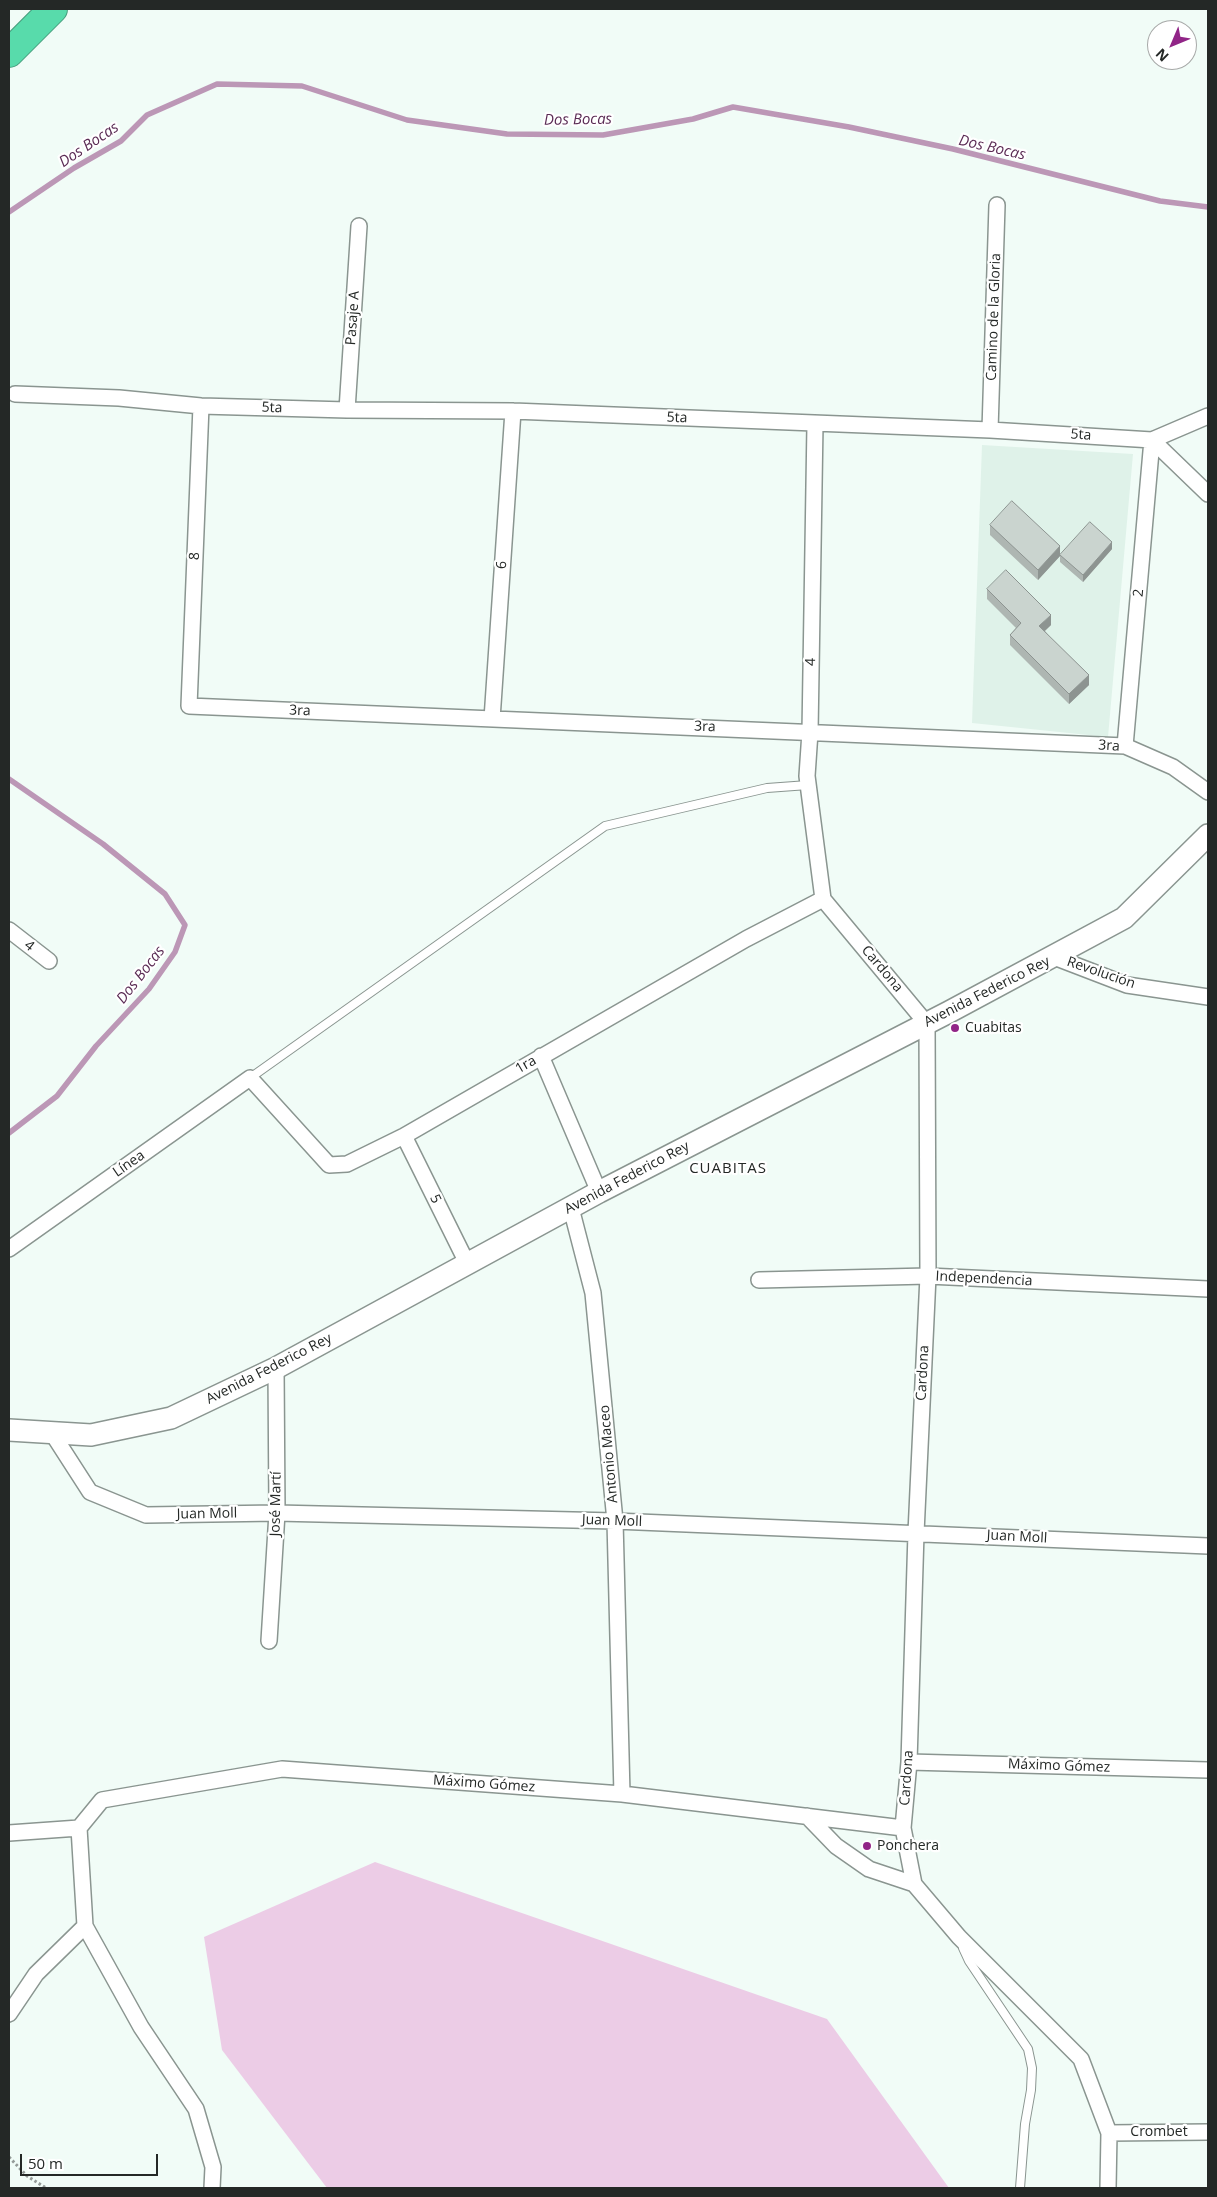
<!DOCTYPE html>
<meta charset="utf-8">
<style>
body{margin:0}
#map{position:relative;width:1217px;height:2197px;overflow:hidden;background:#f1fcf7;font-family:"Open Sans",sans-serif}
canvas{display:block}
.frame{position:absolute;inset:0;border:10px solid #242826;pointer-events:none}
.north{position:absolute;left:1147px;top:20px;width:50px;height:50px;box-sizing:border-box;background:#fff;border:1px solid #a7a9a8;border-radius:50%;rotate:225deg;font-size:14px;font-weight:700;line-height:20px;text-align:center;color:#242826}
.north::after{content:'';display:block;margin:auto;width:18px;height:22px;background:#912587;clip-path:polygon(50% 0,100% 100%,50% 72%,0 100%)}
.scale{position:absolute;left:20px;top:2154px;width:138px;height:22px;box-sizing:border-box;border:2px solid #242826;border-top:0;padding-left:6px;font-size:15px;line-height:18px;white-space:nowrap;color:#242826;-webkit-text-stroke:4px #fff;paint-order:stroke}
</style>
<div id="map">
<canvas width="1217" height="2197"></canvas>
<div class="frame"></div>
<div class="north">N</div>
<div class="scale">50 m</div>
</div>
<script>
const ctx = document.querySelector('canvas').getContext('2d');
ctx.lineJoin = 'round';
function fillPath(path, color) { ctx.fillStyle = color; ctx.fill(path, 'evenodd'); }
function trace(path, color, width, dash) { ctx.strokeStyle = color; ctx.lineWidth = width; ctx.lineCap = dash ? 'butt' : 'round'; ctx.setLineDash(dash || []); ctx.stroke(path); }
function write(font, color, halo, rows, align = 'center') {
  ctx.font = font + ' "Open Sans",sans-serif'; ctx.lineWidth = 4.5; ctx.setLineDash([]); ctx.textBaseline = 'middle'; ctx.strokeStyle = halo; ctx.fillStyle = color; for (const [text, x, y, turn = 0] of rows) {
    ctx.save(); ctx.translate(x, y); ctx.rotate((+turn || 0) * Math.PI / 180); ctx.textAlign = isNaN(turn) ? turn : align; if (halo) ctx.strokeText(text, 0, 0); ctx.fillText(text, 0, 0); ctx.restore();
  }
}
const built = new Path2D(`
 M 982,445 L 1133,454 L 1108,737 L 972,723 Z`);
const green = new Path2D(`
 M 375,1862 L 827,2019 L 949,2188 L 327,2188 L 222,2050 L 204,1937 Z`);
const stream = new Path2D(`
 M 9,212 L 74,168 L 121,141 L 147,115 L 217,84 L 302,86 L 407,120 L 507,134 L 603,135 L 693,119 L 733,107 L 849,127 L 953,149 L 1160,201 L 1208,207
 M 9,779 L 103,844 L 165,894 L 185,925 L 175,952 L 149,989 L 96,1046 L 57,1096 L 9,1133`);
const path = new Path2D(`
 M 9,2157 L 27,2176 L 46,2188`);
const lane = new Path2D(`
 M 250,1078 L 605,826 L 767,788 L 808,785
 M 963,1948 L 969,1961 L 1028,2049 L 1032,2068 L 1031,2090 L 1025,2124 L 1020,2188`);
const street = new Path2D(`
 M 15,394 L 119,398 L 201,406 L 347,410 L 513,411 L 990,430 L 1152,440 L 1208,416
 M 201,406 L 189,706 L 1125,746 L 1173,767 L 1208,792
 M 347,410 L 359,226
 M 815,424 L 810,732 L 807,776 L 823,899
 M 990,430 L 997,205
 M 1152,440 L 1208,494
 M 492,719 L 513,411
 M 1125,746 L 1152,440
 M 823,899 L 927,1024 L 928,1276 L 916,1533 L 909,1762 L 903,1828 L 914,1884
 M 9,930 L 49,961
 M 1054,957 L 1127,985 L 1208,997
 M 541,1056 L 599,1192
 M 404,1136 L 467,1263
 M 571,1208 L 593,1293 L 615,1521 L 622,1794
 M 9,1249 L 250,1078 L 329,1165 L 347,1164 L 404,1136 L 746,939 L 823,899
 M 759,1280 L 928,1276 L 1208,1289
 M 52,1433 L 90,1492 L 146,1515 L 277,1513 L 615,1521 L 1208,1546
 M 269,1641 L 277,1513 L 276,1368
 M 909,1762 L 1208,1770
 M 807,1816 L 836,1846 L 869,1869 L 914,1884 L 959,1937 L 1081,2059 L 1109,2133 L 1108,2188
 M 79,1828 L 102,1800 L 282,1769 L 622,1794 L 903,1828
 M 79,1828 L 85,1926 L 141,2027 L 196,2109 L 213,2167 L 212,2188
 M 9,1833 L 79,1828
 M 9,2014 L 36,1974 L 85,1926
 M 1109,2133 L 1208,2132`);
const secondary = new Path2D(`
 M 9,1430 L 91,1435 L 171,1418 L 276,1368 L 599,1192 L 949,1012 L 1124,918 L 1208,835`);
const highway = new Path2D(`
 M 9,53 L 53,9`);
const wall = new Path2D(`
 M 990,525 L 1060,556 L 1038,580 L 990,535 Z
 M 1112,549 L 1083,582 L 1060,562 L 1060,555 Z
 M 987,589 L 1051,625 L 1045,631 L 1089,685 L 1069,704 L 1010,645 L 1010,635 L 1016,628 L 987,599 Z`);
const shadedWall = new Path2D(`
 M 1112,542 L 1112,549 L 1083,582 L 1083,575 Z
 M 1060,546 L 1060,556 L 1038,580 L 1038,570 Z
 M 1051,615 L 1051,625 L 1039,636 L 1039,626 Z
 M 1089,675 L 1089,685 L 1069,704 L 1069,694 Z`);
const building = new Path2D(`
 M 1012,501 L 1060,546 L 1038,570 L 990,525 Z
 M 1090,522 L 1112,542 L 1083,575 L 1060,555 Z
 M 1006,570 L 1051,615 L 1039,626 L 1089,675 L 1069,694 L 1010,635 L 1021,623 L 987,589 Z`);
const markers = [
 [955,1028,5,"#912587"],
 [867,1846,5,"#912587"]
];
const streetNames = [
 ["Camino de la Gloria",994,317,-88],
 ["Pasaje A",353,318,-86],
 ["5ta",272,408,2],
 ["5ta",677,418,2],
 ["5ta",1081,435,4],
 ["8",195,556,-88],
 ["6",502,565,-86],
 ["2",1139,593,-85],
 ["4",811,662,-89],
 ["3ra",300,711,2],
 ["3ra",705,727,2],
 ["3ra",1109,746,4],
 ["4",29,946,38],
 ["Cardona",882,969,50],
 ["Revolución",1101,973,19],
 ["Avenida Federico Rey",987,992,-27],
 ["1ra",526,1065,-30],
 ["Línea",129,1164,-35],
 ["Avenida Federico Rey",627,1178,-28],
 ["5",435,1199,64],
 ["Independencia",984,1279,3],
 ["Avenida Federico Rey",269,1369,-27],
 ["Cardona",923,1373,-87],
 ["Antonio Maceo",609,1454,-95],
 ["José Martí",276,1504,-89],
 ["Juan Moll",207,1514,-1],
 ["Juan Moll",612,1521,2],
 ["Juan Moll",1017,1537,3],
 ["Máximo Gómez",1059,1766,2],
 ["Cardona",907,1778,-86],
 ["Máximo Gómez",484,1784,4],
 ["Crombet",1159,2132]
];
const poiNames = [
 ["Cuabitas",965,1028],
 ["Ponchera",877,1846]
];
const waterNames = [
 ["Dos Bocas",578,120,-1],
 ["Dos Bocas",89,145,-34],
 ["Dos Bocas",992,148,13],
 ["Dos Bocas",141,975,-52]
];
const neighbourhoodNames = [
 ["CUABITAS",728,1169]
];
fillPath(built, '#dff2e9');
fillPath(green, '#eccce6');
trace(stream, '#bc97b6', 5.5);
trace(lane, '#8a9590', 10);
trace(street, '#8a9590', 18);
trace(secondary, '#8a9590', 24);
trace(highway, '#469c7c', 30);
trace(path, '#949b98', 3, [2.5, 2.5]);
trace(lane, '#fff', 8);
trace(street, '#fff', 15);
trace(secondary, '#fff', 21);
trace(highway, '#58dbab', 28);
fillPath(wall, '#aeb6b2');
fillPath(shadedWall, '#8d9491');
fillPath(building, '#cad4cf');
trace(building, '#8d9491', 1);
for (const [x, y, r, color] of markers) { const dot = new Path2D(); dot.arc(x, y, r, 0, 2 * Math.PI); ctx.fillStyle = color; ctx.fill(dot); trace(dot, '#fff', 2); }
write('14px', '#242826', '#fff', streetNames);
write('14px', '#242826', '#fff', poiNames, 'left');
write('italic 15px', '#5a2b54', '#fff', waterNames);
ctx.letterSpacing = '1px';
write('15px', '#242826', '#fff', neighbourhoodNames);
ctx.letterSpacing = '0px';
</script>
